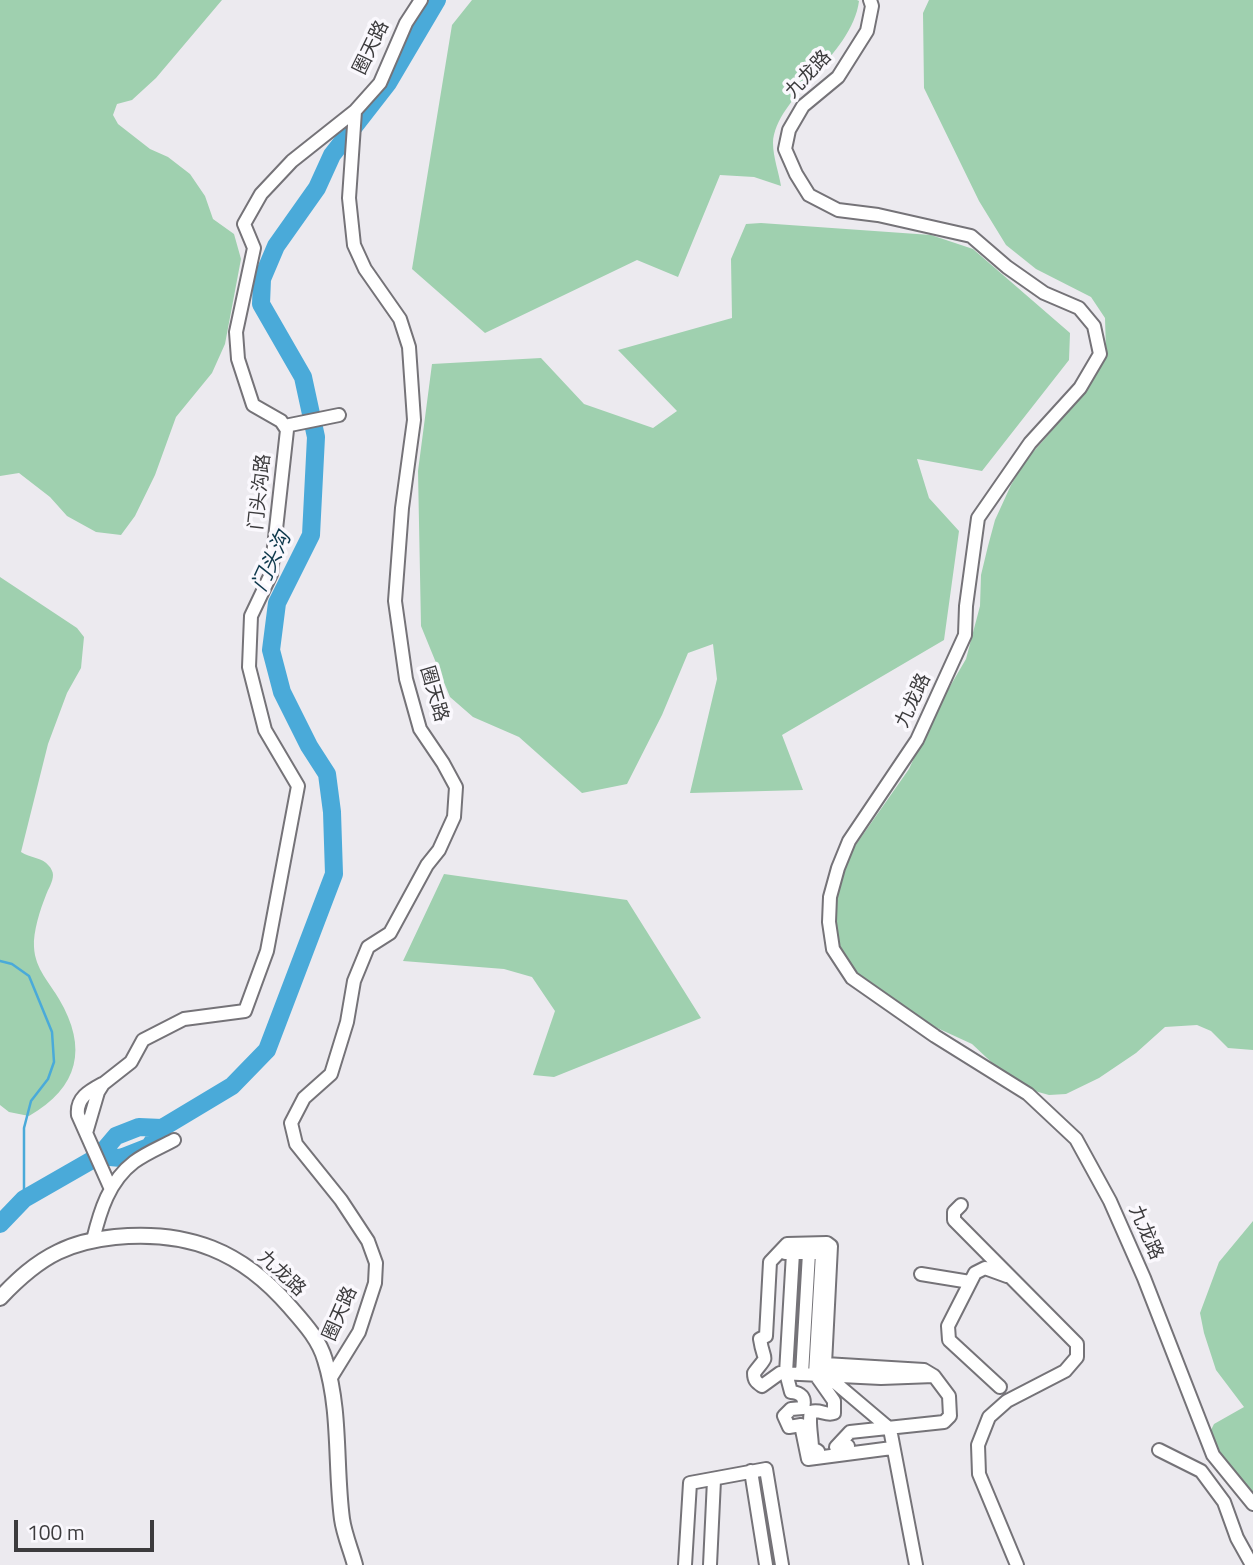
<!DOCTYPE html>
<meta charset="utf-8">
<style>
body{margin:0}
#map{position:relative;width:1253px;height:1565px;overflow:hidden;background:#eceaef;font-family:"Titillium Web",sans-serif}
canvas{display:block}
.scale{position:absolute;left:14px;top:1520px;width:140px;height:32px;box-sizing:border-box;border:4px solid #3c3b3d;border-top:0;padding-left:9px;font-size:21px;line-height:24px;white-space:nowrap;color:#3c3b3d;-webkit-text-stroke:5px #faf8fd;paint-order:stroke}
</style>
<div id="map">
<canvas width="1253" height="1565"></canvas>
<div class="scale">100 m</div>
</div>
<script>
const ctx = document.querySelector('canvas').getContext('2d');
ctx.lineJoin = 'round';
function fillPath(path, color) { ctx.fillStyle = color; ctx.fill(path, 'evenodd'); }
function trace(path, color, width, dash) { ctx.strokeStyle = color; ctx.lineWidth = width; ctx.lineCap = dash ? 'butt' : 'round'; ctx.setLineDash(dash || []); ctx.stroke(path); }
function write(font, color, halo, rows, align = 'center') {
  ctx.font = font + ' "Titillium Web","Noto Sans SC",sans-serif'; ctx.lineWidth = 7; ctx.setLineDash([]); ctx.textBaseline = 'middle'; ctx.strokeStyle = halo; ctx.fillStyle = color; for (const [text, x, y, turn = 0] of rows) {
    ctx.save(); ctx.translate(x, y); ctx.rotate((+turn || 0) * Math.PI / 180); ctx.textAlign = isNaN(turn) ? turn : align; if (halo) ctx.strokeText(text, 0, 0); ctx.fillText(text, 0, 0); ctx.restore();
  }
}
const green = new Path2D(`
 M 0,0 L 222,0 L 156,78 L 132,100 L 117,104 L 113,115 L 118,124 L 150,149 L 168,157 L 190,174 L 205,196 L 213,219 L 234,234 L 241,259 L 225,344 L 212,373 L 176,417 L 155,475 L 135,516 L 121,535 L 96,532 L 67,516 L 50,497 L 19,473 L 0,476 Z
 M 472,0 L 857,0 L 859,1 C 852,56 775,97 773,143 C 773,157 779,173 781,186 L 754,177 L 720,175 L 678,277 L 637,260 L 485,333 L 412,269 L 452,25 Z
 M 929,0 L 1253,0 L 1253,1050 L 1228,1048 L 1211,1031 L 1197,1025 L 1165,1027 L 1136,1053 L 1099,1078 L 1066,1094 L 1049,1095 L 1017,1086 L 972,1044 L 935,1027 L 866,987 L 838,959 L 828,910 L 843,863 L 909,769 L 935,712 L 966,659 L 980,606 L 981,575 L 988,546 L 995,520 L 1011,485 L 1026,460 L 1049,434 L 1091,378 L 1106,352 L 1105,318 L 1091,297 L 1036,269 L 1006,245 L 979,201 L 924,88 L 923,13 Z
 M 761,223 L 931,235 L 973,249 L 1070,333 L 1069,360 L 982,471 L 917,459 L 929,498 L 959,531 L 944,640 L 782,735 L 803,790 L 690,793 L 717,679 L 713,644 L 688,653 L 662,715 L 627,784 L 582,793 L 519,737 L 473,717 L 450,697 L 421,626 L 418,471 L 432,364 L 541,358 L 584,404 L 653,428 L 677,411 L 618,350 L 732,318 L 731,259 L 746,224 Z
 M 0,577 L 77,628 L 84,637 L 81,668 L 67,693 L 48,744 L 21,852 C 30,858 42,857 49,866 C 51,868 53,872 53,875 C 53,882 48,889 46,895 C 40,910 33,932 34,947 C 35,969 50,983 59,999 C 88,1048 79,1087 29,1116 L 9,1112 L 0,1105 Z
 M 444,874 L 627,900 L 701,1018 L 554,1077 L 533,1075 L 555,1011 L 532,977 L 504,969 L 403,961 Z
 M 1253,1221 L 1253,1502 L 1205,1442 L 1214,1424 L 1244,1407 L 1216,1370 L 1204,1333 L 1200,1313 L 1219,1262 Z`);
const stream = new Path2D(`
 M 0,961 L 12,964 L 29,976 L 52,1032 L 54,1062 L 48,1079 L 31,1101 L 24,1128 L 24,1199`);
const river = new Path2D(`
 M 99,1156 L 121,1158 L 149,1147 L 162,1128
 M 0,1224 L 24,1199 L 99,1156 L 116,1136 L 139,1127 L 162,1128 L 232,1086 L 267,1050 L 334,874 L 332,812 L 327,774 L 309,746 L 282,692 L 271,650 L 277,603 L 311,535 L 316,437 L 303,377 L 261,304 L 262,279 L 276,246 L 317,188 L 332,155 L 388,83 L 437,0`);
const minor = new Path2D(`
 M 870,0 L 872,6 L 867,31 L 838,77 L 803,106 L 789,130 L 785,149 L 796,174 L 809,195 L 838,210 L 878,215 L 971,236 L 1007,267 L 1044,293 L 1079,308 L 1094,326 L 1100,354 L 1080,388 L 1030,443 L 978,518 L 966,606 L 965,635 L 917,740 L 849,841 L 838,868 L 830,897 L 829,922 L 833,949 L 852,978 L 935,1036 L 1028,1094 L 1076,1139 L 1110,1201 L 1144,1278 L 1213,1455 L 1253,1504
 M 285,426 L 339,415
 M 102,1084 C 89,1091 76,1098 78,1115 L 110,1187
 M 86,1133 L 98,1092 L 103,1084 L 131,1062 L 143,1040 L 184,1019 L 245,1011 L 267,951 L 298,786 L 265,730 L 249,667 L 251,616 L 271,574 L 287,430 L 281,421 L 253,405 L 238,359 L 236,332 L 254,248 L 244,224 L 261,194 L 292,161 L 355,111
 M 961,1205 L 954,1212 L 954,1220 L 1077,1344 L 1077,1357 L 1065,1371 L 1007,1401 L 989,1417 L 978,1445 L 979,1474 L 1017,1565
 M 93,1240 C 100,1211 109,1181 134,1162 C 146,1153 161,1147 174,1140
 M 785,1253 L 822,1253 L 815,1374 L 834,1401 L 834,1413 C 826,1416 820,1409 811,1412 C 808,1420 812,1438 812,1448 L 818,1451
 M 793,1253 L 786,1373 L 791,1392 C 801,1393 806,1397 803,1408 L 791,1409 L 784,1416 L 789,1427 L 801,1425 L 808,1459 L 892,1448
 M 921,1274 L 970,1282
 M 802,1374 L 809,1253
 M 825,1374 L 825,1364 L 831,1246 L 827,1243 L 787,1244 L 770,1262 L 766,1336 L 760,1339 C 764,1365 770,1352 754,1373 C 754,1380 756,1382 762,1386 L 780,1373 L 881,1378 L 934,1376 L 924,1370 L 825,1364
 M 825,1374 L 890,1429 L 916,1565
 M 330,1379 L 359,1332 L 375,1283 L 376,1263 L 368,1241 L 341,1200 L 296,1144 L 291,1123 L 304,1098 L 331,1074 L 347,1022 L 354,981 L 368,947 L 390,933 L 427,865 L 439,850 L 454,817 L 456,787 L 443,763 L 420,729 L 406,679 L 395,601 L 402,508 L 414,420 L 409,347 L 400,319 L 365,269 L 354,245 L 349,198 L 355,111 L 380,83 L 406,23 L 421,0
 M 1000,1387 L 949,1340 L 948,1326 L 975,1273 L 985,1268 L 1007,1276
 M 848,1446 L 836,1447 L 850,1432 L 944,1422 L 950,1416 L 949,1396 L 934,1376
 M 1159,1450 L 1201,1471 L 1224,1502 L 1237,1538 L 1252,1565
 M 751,1471 L 766,1565
 M 685,1565 L 690,1483 L 766,1469 L 782,1565
 M 710,1565 L 714,1480`);
const major = new Path2D(`
 M 0,1298 C 17,1280 35,1263 58,1252 C 76,1243 96,1239 115,1237 C 188,1230 242,1251 290,1307 C 304,1323 319,1339 325,1360 C 341,1411 335,1466 342,1519 C 344,1534 351,1550 355,1565`);
const streetNames = [
 ["圈天路",372,48,-64],
 ["九龙路",809,75,-47],
 ["门头沟路",261,492,-84],
 ["圈天路",433,694,74],
 ["九龙路",914,701,-65],
 ["九龙路",1145,1233,66],
 ["九龙路",281,1274,43],
 ["圈天路",341,1314,-66]
];
const waterNames = [
 ["门头沟",273,562,-65]
];
fillPath(green, '#9fd0af');
trace(stream, '#4aaad9', 2.5);
trace(river, '#4aaad9', 18);
trace(minor, '#757378', 16);
trace(major, '#757378', 18);
trace(minor, '#fff', 12);
trace(major, '#fff', 14);
write('19px', '#3c3b3d', '#faf8fd', streetNames);
write('italic 21px', '#0e384c', '#faf8fd', waterNames);
</script>
